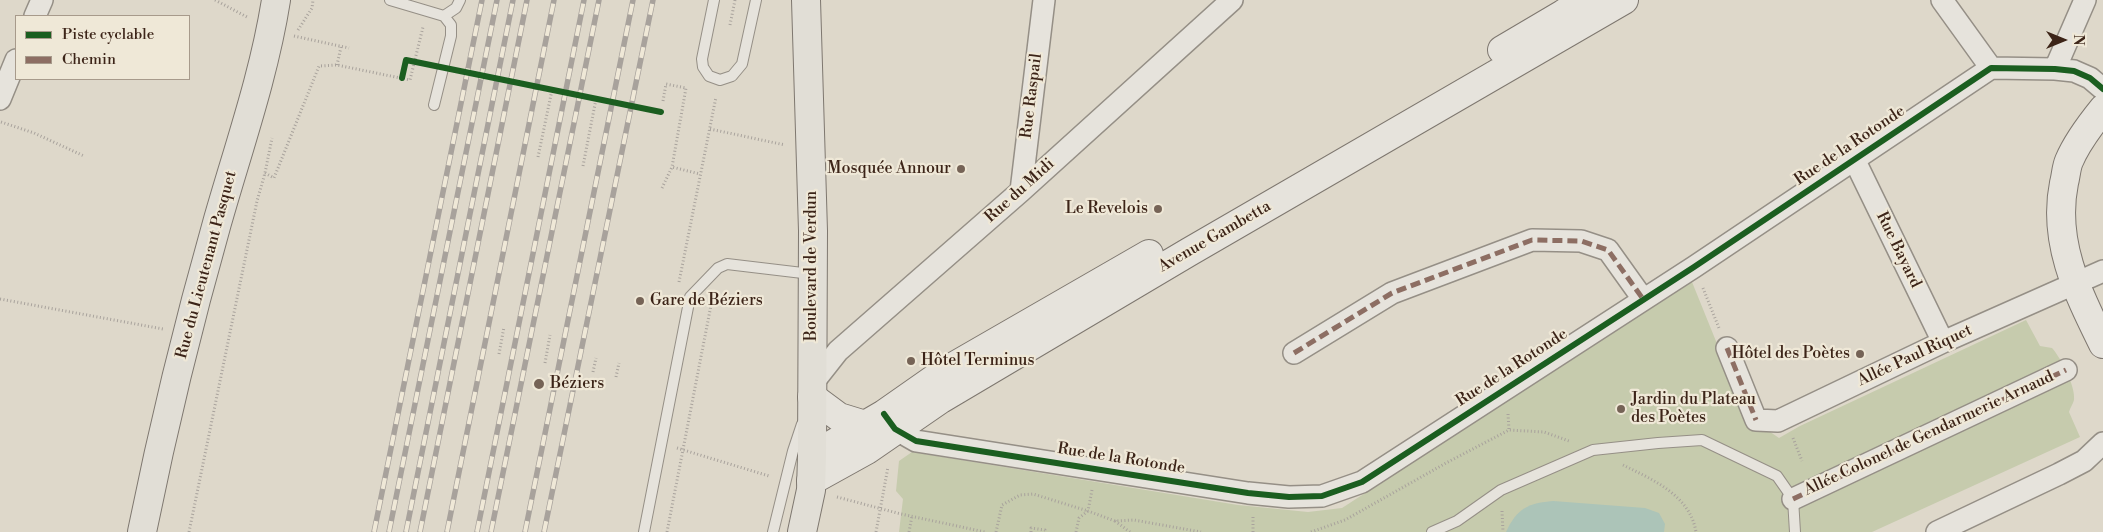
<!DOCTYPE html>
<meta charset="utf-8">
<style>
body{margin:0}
#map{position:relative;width:2103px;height:532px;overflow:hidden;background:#ded8ca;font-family:"Libre Bodoni",serif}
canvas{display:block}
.legend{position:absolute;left:15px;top:15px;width:175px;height:65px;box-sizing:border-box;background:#efe8d7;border:1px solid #a79a8b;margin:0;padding:6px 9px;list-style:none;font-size:15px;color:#3c2418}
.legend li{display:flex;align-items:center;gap:10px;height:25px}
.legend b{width:25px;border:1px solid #a79a8b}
.north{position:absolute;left:2038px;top:15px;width:50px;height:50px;-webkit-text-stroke:4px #efe8d7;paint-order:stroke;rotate:90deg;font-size:14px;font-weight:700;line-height:20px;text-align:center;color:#3c2418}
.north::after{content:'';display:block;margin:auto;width:18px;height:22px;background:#3c2418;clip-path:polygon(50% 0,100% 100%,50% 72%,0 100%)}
</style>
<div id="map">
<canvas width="2103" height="532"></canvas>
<ul class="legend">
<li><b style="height:6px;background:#1b5e20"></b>Piste cyclable</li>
<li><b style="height:6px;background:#8d6e63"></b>Chemin</li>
</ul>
<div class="north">N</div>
</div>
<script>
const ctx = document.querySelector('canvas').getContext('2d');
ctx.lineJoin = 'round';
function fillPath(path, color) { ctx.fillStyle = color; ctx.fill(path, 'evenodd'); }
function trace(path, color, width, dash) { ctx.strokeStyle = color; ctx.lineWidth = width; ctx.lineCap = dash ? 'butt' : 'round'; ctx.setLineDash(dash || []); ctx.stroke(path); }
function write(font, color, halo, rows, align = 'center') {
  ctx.font = font + ' "Libre Bodoni",serif'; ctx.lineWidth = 4.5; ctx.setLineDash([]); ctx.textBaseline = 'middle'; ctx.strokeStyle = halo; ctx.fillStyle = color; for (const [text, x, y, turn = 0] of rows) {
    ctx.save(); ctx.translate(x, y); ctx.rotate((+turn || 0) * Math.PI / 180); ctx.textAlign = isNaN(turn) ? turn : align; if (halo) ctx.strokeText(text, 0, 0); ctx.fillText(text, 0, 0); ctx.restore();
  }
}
const green = new Path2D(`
 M 1692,282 L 1752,430 L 1763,427 L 1779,438 L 1800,426 L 2026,320 L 2040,346 L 2052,348 C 2061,358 2076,387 2074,400 C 2073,404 2070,408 2069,412 L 2080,437 L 1872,532 L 899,532 L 903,499 L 896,491 L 899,461 L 912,452 L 1238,505 L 1308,512 L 1342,508 Z`);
const water = new Path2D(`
 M 1553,501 L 1645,508 L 1659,513 L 1665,524 L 1664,532 L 1506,532 C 1517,508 1529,503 1553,501 Z`);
const path = new Path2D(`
 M 215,0 L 247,17
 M 730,25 L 735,0
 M 298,30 L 312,8 L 313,0
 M 294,36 L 349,48
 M 337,65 L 341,47
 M 663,101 L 666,84 L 686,88 L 672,167
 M 1,122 L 34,133 L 84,156
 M 710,129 L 785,145
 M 538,157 L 552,90
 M 583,166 L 596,99
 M 265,173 L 274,178 L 319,66 L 337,65 L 410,80 L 423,27
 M 662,188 L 672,167 L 700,174
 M 679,282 L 716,97
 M 1703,288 L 1719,328
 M 0,299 L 163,329
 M 499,354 L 504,327
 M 545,363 L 550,335
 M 593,372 L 596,358
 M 616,377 L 619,363
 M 1508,414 L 1509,430
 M 1793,438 L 1802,461
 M 677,448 L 769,476
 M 1623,465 C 1653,480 1690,495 1696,532
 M 1092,490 L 1088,511 L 1115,521
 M 837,497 L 901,514 L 985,532
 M 1502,511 L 1503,532
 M 189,532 L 257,201 L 265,173 L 272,138
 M 667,532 L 712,300
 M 876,532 L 888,467
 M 909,532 L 912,516
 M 996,532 L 1002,505 L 1020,495 L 1033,494 L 1088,511
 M 1031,532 L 1031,528 L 1045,530 L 1045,532
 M 1076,532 L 1079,518 L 1088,511
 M 1130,532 L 1115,521 L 1134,520 L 1201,532
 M 1253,532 L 1253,517
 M 1311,532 L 1345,520 L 1446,463 L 1509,430 L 1544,432 L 1569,441`);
const lane = new Path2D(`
 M 390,0 L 444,16 L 451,25 L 451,36 L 434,105
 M 714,0 L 702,59 L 703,67 L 709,76 L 720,80 L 732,76 L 742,64 L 756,0
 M 444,16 L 456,8 L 460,0
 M 644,532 L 690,297 L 718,268 L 727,264 L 811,274
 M 773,532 L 793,451 L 802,424
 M 1432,532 L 1457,521 L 1501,490 L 1593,450 L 1658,443 L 1702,440 L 1777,476 L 1793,499 L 1795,532`);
const street = new Path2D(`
 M 1942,0 L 1991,68
 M 35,16 L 42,0
 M 2055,69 L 2085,0
 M 0,99 L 16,60
 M 1854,159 L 1943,342
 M 1021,191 L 1044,0
 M 1727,348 L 1756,420 L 1778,421 L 1943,342 L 2103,271
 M 1294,353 L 1392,293 L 1532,240 L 1581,241 L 1608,250 L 1643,299
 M 812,384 L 838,351 L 1021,191 L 1232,0
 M 888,420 L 895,429 L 916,441 L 1248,493 L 1289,497 L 1322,496 L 1362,482 L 1694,267 L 1991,68 L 2055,69 L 2074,71 L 2090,78 L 2103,89
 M 1793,499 L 2066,370
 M 1937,532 L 2059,474 L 2084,461 L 2103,443`);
const secondary = new Path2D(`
 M 1502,50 L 1563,14 L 1584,0
 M 2103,109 C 2090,125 2077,142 2069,161 C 2066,168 2066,176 2064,183 C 2052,242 2078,293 2103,344
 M 812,397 L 839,417 L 865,425
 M 812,456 L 884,414 L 944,372 L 1149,254
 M 811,481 L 867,450 L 941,399 L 1189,252 L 1624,0`);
const primary = new Path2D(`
 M 142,532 C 163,428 188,325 217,223 C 238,149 264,76 276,0
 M 802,532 L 811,490 L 812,456 L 813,231 L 806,0`);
const rail = new Path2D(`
 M 374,532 L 482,0
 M 389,532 L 497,0
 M 406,532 L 513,0
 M 420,532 L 527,0
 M 447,532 L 554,0
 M 477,532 L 584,0
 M 491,532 L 599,0
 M 525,532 L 633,0
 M 544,532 L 653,0`);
const quiet = new Path2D(`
 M 1727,348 L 1756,420
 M 1294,353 L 1392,293 L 1532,240 L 1581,241 L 1608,250 L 1643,299
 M 1793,499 L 2066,370`);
const cycleway = new Path2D(`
 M 402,78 L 406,60 L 661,112
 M 884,414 L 895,429 L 916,441 L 1248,493 L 1289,497 L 1322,496 L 1362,482 L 1694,267 L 1991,68 L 2055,69 L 2074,71 L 2090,78 L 2103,89`);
const markers = [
 [961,169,5,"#756356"],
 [1158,209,5,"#756356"],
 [640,301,5,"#756356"],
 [1860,354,5,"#756356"],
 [911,361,5,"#756356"],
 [539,384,6,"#756356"],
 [1621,409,5,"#756356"]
];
const streetNames = [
 ["Rue Raspail",1032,96,-83],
 ["Rue de la Rotonde",1850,146,-34],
 ["Rue du Midi",1020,191,-42],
 ["Avenue Gambetta",1215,237,-30],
 ["Rue Bayard",1898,250,64],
 ["Rue du Lieutenant Pasquet",207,265,-75],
 ["Boulevard de Verdun",812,266,-90],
 ["Allée Paul Riquet",1915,356,-25],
 ["Rue de la Rotonde",1512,368,-33],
 ["Allée Colonel de Gendarmerie Arnaud",1929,434,-25],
 ["Rue de la Rotonde",1121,459,9]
];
const poiNames = [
 ["Mosquée Annour",951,169,"right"],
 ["Le Revelois",1148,209,"right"],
 ["Gare de Béziers",650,301],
 ["Hôtel des Poètes",1850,354,"right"],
 ["Hôtel Terminus",921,361],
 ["Béziers",550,384],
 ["Jardin du Plateau",1631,400],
 ["des Poètes",1631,418]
];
fillPath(green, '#c6cbad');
fillPath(water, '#acc4b8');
trace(lane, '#958f86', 12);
trace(street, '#958f86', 24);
trace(secondary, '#7e776f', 30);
trace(primary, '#7e776f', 30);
trace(path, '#a8a29c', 3, [1, 2.5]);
trace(lane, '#e6e3dc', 10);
trace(street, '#e6e3dc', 21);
trace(secondary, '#e6e3dc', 28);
trace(primary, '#e1ded6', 28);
trace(rail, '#a8a29c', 5.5);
trace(rail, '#efe8d7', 4, [11]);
trace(quiet, '#8d6e63', 5, [10, 5]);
trace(cycleway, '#1b5e20', 6);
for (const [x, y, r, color] of markers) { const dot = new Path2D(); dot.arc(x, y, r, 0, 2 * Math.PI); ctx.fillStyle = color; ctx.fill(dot); trace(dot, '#efe8d7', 2); }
write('16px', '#3c2418', '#efe8d7', streetNames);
write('16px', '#3c2418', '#efe8d7', poiNames, 'left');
</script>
